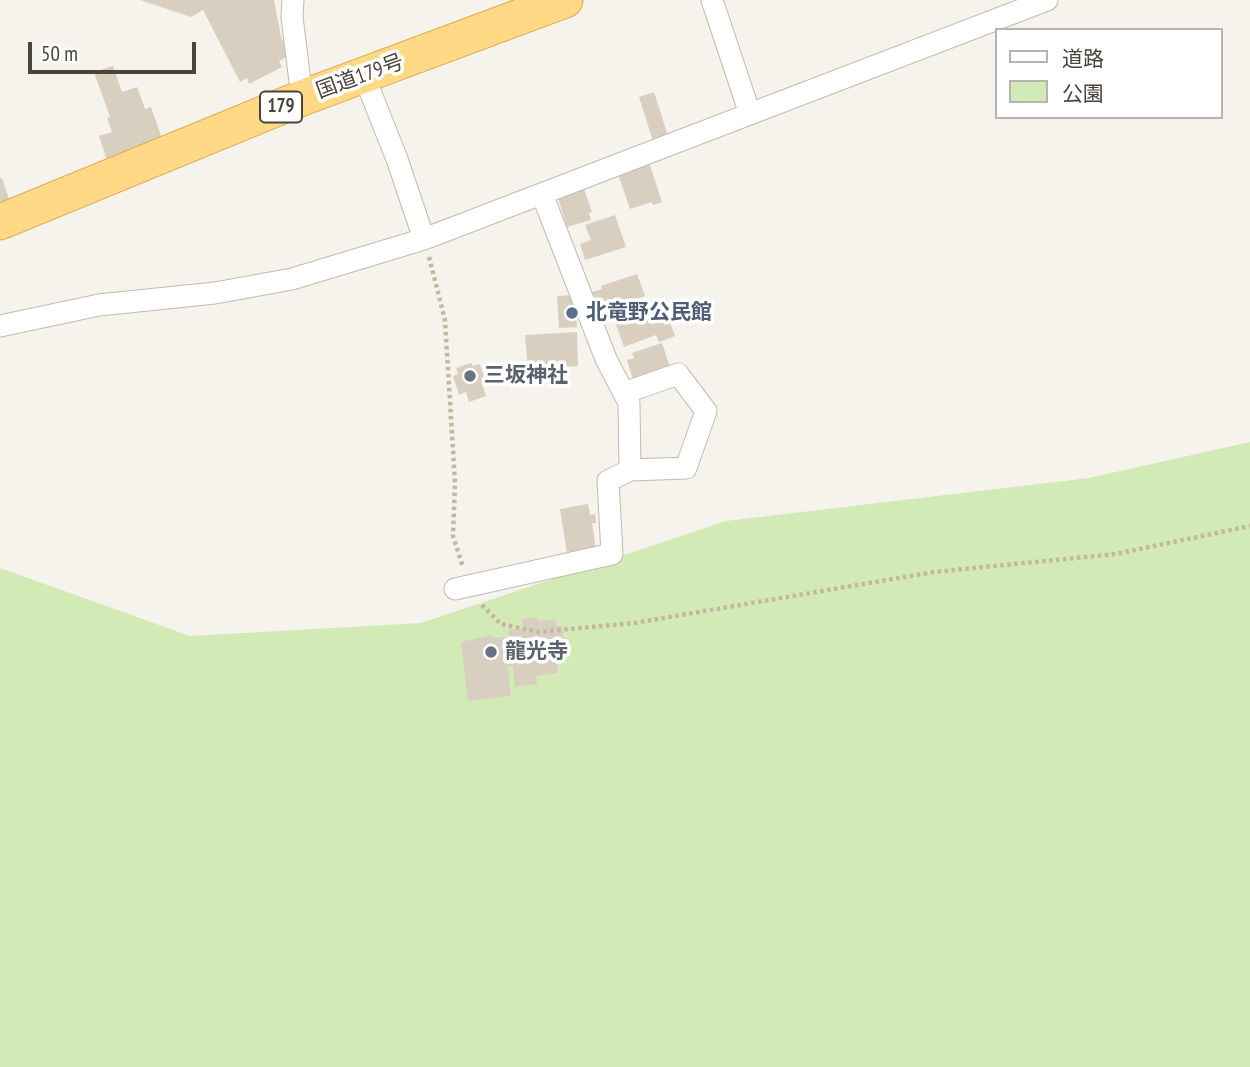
<!DOCTYPE html>
<meta charset="utf-8">
<style>
body{margin:0}
#map{position:relative;width:1250px;height:1067px;overflow:hidden;background:#f6f3ec;font-family:"PT Sans Narrow","Noto Sans JP",sans-serif}
canvas{display:block}
.legend{position:absolute;left:995px;top:28px;width:228px;height:91px;box-sizing:border-box;background:#fff;border:2px solid #b7b4b0;margin:0;padding:9px 12px;list-style:none;font-size:21px;color:#4b4439}
.legend li{display:flex;align-items:center;gap:14px;height:35px}
.legend b{width:35px;border:2px solid #b7b4b0}
.scale{position:absolute;left:28px;top:42px;width:168px;height:32px;box-sizing:border-box;border:4px solid #4b4439;border-top:0;padding-left:9px;font-size:21px;line-height:24px;white-space:nowrap;color:#4b4439;-webkit-text-stroke:5px #fff;paint-order:stroke}
</style>
<div id="map">
<canvas width="1250" height="1067"></canvas>
<ul class="legend">
<li><b style="height:9px;background:#fff"></b>道路</li>
<li><b style="height:19px;background:#d2eab5"></b>公園</li>
</ul>
<div class="scale">50 m</div>
</div>
<script>
const ctx = document.querySelector('canvas').getContext('2d');
ctx.lineJoin = 'round';
function fillPath(path, color) { ctx.fillStyle = color; ctx.fill(path, 'evenodd'); }
function trace(path, color, width, dash) { ctx.strokeStyle = color; ctx.lineWidth = width; ctx.lineCap = dash ? 'butt' : 'round'; ctx.setLineDash(dash || []); ctx.stroke(path); }
function write(font, color, halo, rows, align = 'center') {
  ctx.font = font + ' "PT Sans Narrow","Noto Sans JP",sans-serif'; ctx.lineWidth = 7; ctx.setLineDash([]); ctx.textBaseline = 'middle'; ctx.strokeStyle = halo; ctx.fillStyle = color; for (const [text, x, y, turn = 0] of rows) {
    ctx.save(); ctx.translate(x, y); ctx.rotate((+turn || 0) * Math.PI / 180); ctx.textAlign = isNaN(turn) ? turn : align; if (halo) ctx.strokeText(text, 0, 0); ctx.fillText(text, 0, 0); ctx.restore();
  }
}
const green = new Path2D(`
 M 1250,442 L 1250,1067 L 0,1067 L 0,568 L 190,636 L 421,623 L 726,521 L 1089,478 Z`);
const building = new Path2D(`
 M 140,0 L 274,0 L 281,37 L 290,55 L 279,61 L 282,67 L 249,84 L 247,78 L 240,82 L 203,10 L 191,17 Z
 M 113,66 L 122,92 L 137,87 L 145,109 L 151,107 L 163,141 L 107,160 L 99,136 L 112,132 L 107,118 L 110,117 L 94,72 Z
 M 654,92 L 668,136 L 653,141 L 639,97 Z
 M 649,162 L 662,202 L 653,205 L 652,202 L 630,209 L 618,174 Z
 M 0,178 L 2,178 L 11,205 L 0,209 Z
 M 583,186 L 592,212 L 589,213 L 591,220 L 567,227 L 557,195 Z
 M 615,215 L 626,247 L 585,260 L 580,244 L 591,240 L 585,225 Z
 M 637,274 L 645,296 L 612,310 L 611,306 L 598,310 L 592,292 L 602,289 L 601,286 Z
 M 575,295 L 577,327 L 559,328 L 557,296 Z
 M 645,306 L 647,312 L 664,306 L 675,336 L 659,342 L 656,335 L 624,347 L 613,316 Z
 M 577,332 L 578,366 L 539,368 L 540,379 L 529,380 L 525,335 Z
 M 662,343 L 670,367 L 633,380 L 627,360 L 634,358 L 632,353 Z
 M 471,363 L 473,366 L 480,364 L 486,383 L 482,384 L 486,396 L 469,402 L 466,392 L 459,395 L 453,376 L 458,374 L 456,368 Z
 M 588,504 L 590,515 L 595,514 L 596,523 L 592,523 L 596,549 L 567,553 L 560,509 Z
 M 537,617 L 538,621 L 555,619 L 556,626 L 562,626 L 565,655 L 556,656 L 558,673 L 536,676 L 537,684 L 515,687 L 513,666 L 508,667 L 511,696 L 468,701 L 461,642 L 492,635 L 492,638 L 505,637 L 507,657 L 512,657 L 508,630 L 523,628 L 522,619 Z`);
const path = new Path2D(`
 M 429,257 L 445,320 L 455,483 L 453,536 L 463,567
 M 482,605 L 501,624 L 539,632 L 634,623 L 934,572 L 1116,554 L 1250,526`);
const minor = new Path2D(`
 M 293,0 L 292,17 L 302,98
 M 712,0 L 750,114
 M 364,76 L 397,159 L 424,239
 M 542,194 L 606,359 L 629,403 L 630,470 L 686,468 L 706,411 L 678,374 L 624,393
 M 0,326 L 99,305 L 215,293 L 292,279 L 424,239 L 1047,0
 M 455,589 L 612,554 L 608,481 L 630,470`);
const trunk = new Path2D(`
 M 0,222 L 302,98 L 565,0`);
const markers = [
 [572,313,7,"#5c6f8a"],
 [470,376,7,"#6b7280"],
 [491,652,7,"#6b7280"]
];
const shields = [
 [281,107,42]
];
const shieldNames = [
 ["179",281,107]
];
const streetNames = [
 ["国道179号",360,77,-20]
];
const serviceNames = [
 ["北竜野公民館",586,313]
];
const worshipNames = [
 ["三坂神社",484,376],
 ["龍光寺",505,652]
];
fillPath(green, '#d2eab5');
fillPath(building, '#d8cfc1');
trace(minor, '#c2bbae', 23);
trace(trunk, '#e0a43c', 37);
trace(path, '#c4b79f', 4.5, [3.5, 3.5]);
trace(minor, '#fff', 21);
trace(trunk, '#ffd985', 35);
for (const [x, y, r, color] of markers) { const dot = new Path2D(); dot.arc(x, y, r, 0, 2 * Math.PI); ctx.fillStyle = color; ctx.fill(dot); trace(dot, '#fff', 2.5); }
for (const [x, y, w] of shields) { const box = new Path2D(); box.roundRect(x - w / 2, y - 15.5, w, 31, 5); ctx.fillStyle = '#fff'; ctx.fill(box); trace(box, '#4b4439', 2); }
write('bold 19px', '#4b4439', null, shieldNames);
write('21px', '#4b4439', '#fff', streetNames);
write('bold 21px', '#4e5e75', '#fff', serviceNames, 'left');
write('bold 21px', '#5b616d', '#fff', worshipNames, 'left');
</script>
